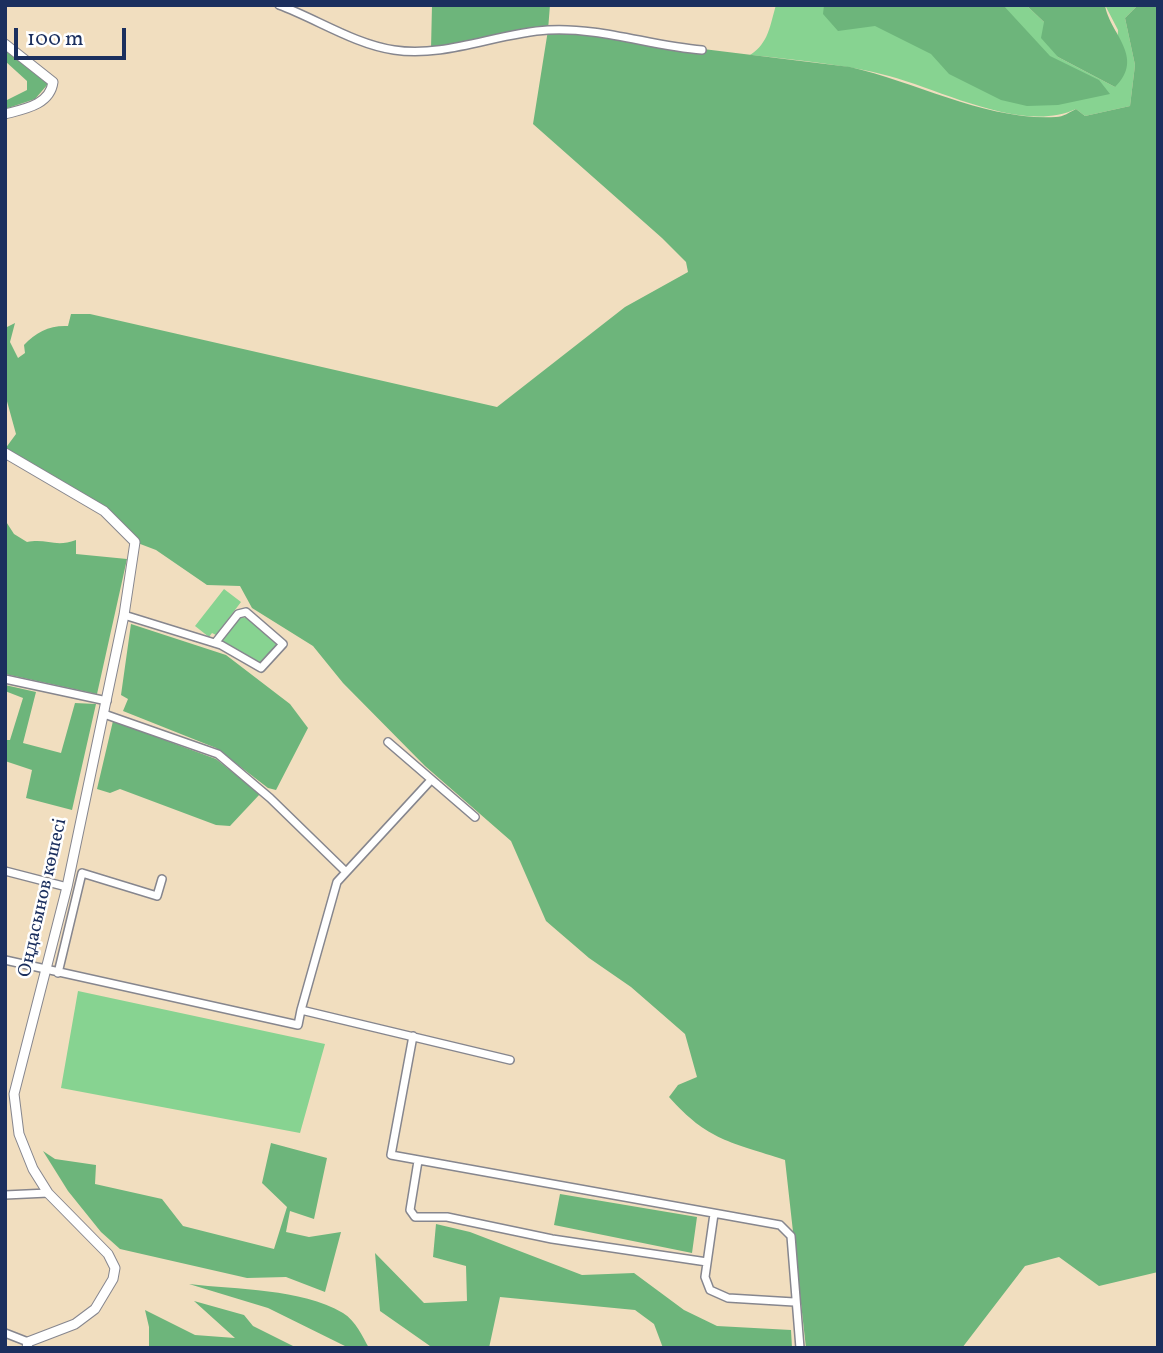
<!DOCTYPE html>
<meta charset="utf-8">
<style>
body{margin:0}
#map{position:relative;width:1163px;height:1353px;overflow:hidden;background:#f1debf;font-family:Vollkorn,serif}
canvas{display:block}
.frame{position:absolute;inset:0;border:7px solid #1b2f5e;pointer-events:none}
.scale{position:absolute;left:14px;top:28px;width:112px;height:32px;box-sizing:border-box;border:4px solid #1b2f5e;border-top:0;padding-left:9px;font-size:21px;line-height:24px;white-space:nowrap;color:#1b2f5e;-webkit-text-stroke:5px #fff;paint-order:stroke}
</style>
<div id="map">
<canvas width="1163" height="1353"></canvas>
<div class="frame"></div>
<div class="scale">100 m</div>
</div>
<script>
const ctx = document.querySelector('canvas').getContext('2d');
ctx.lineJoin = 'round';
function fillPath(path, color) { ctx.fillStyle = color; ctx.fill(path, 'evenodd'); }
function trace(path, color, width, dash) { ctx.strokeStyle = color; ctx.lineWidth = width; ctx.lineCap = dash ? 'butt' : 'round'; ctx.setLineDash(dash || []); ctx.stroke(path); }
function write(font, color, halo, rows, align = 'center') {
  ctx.font = font + ' Vollkorn,serif'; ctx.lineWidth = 5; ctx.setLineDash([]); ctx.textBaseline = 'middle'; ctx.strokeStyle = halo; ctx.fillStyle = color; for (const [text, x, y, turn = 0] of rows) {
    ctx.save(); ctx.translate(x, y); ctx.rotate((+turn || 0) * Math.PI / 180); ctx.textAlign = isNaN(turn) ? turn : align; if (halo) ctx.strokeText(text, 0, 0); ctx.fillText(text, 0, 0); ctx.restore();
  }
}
const green = new Path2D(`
 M 776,5 L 1026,5 L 1044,22 L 1058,57 L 1115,87 L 1118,30 L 1105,5 L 1138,5 L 1125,18 L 1135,65 L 1130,106 L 1085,116 L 1076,109 C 1023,134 942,90 889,76 C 844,64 797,60 750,55 C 769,43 770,25 776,5 Z
 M 224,589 L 241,602 L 216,635 L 212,633 L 209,637 L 195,626 Z
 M 239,617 L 248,618 L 278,643 L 259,664 L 222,641 Z
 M 78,991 L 325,1044 L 300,1133 L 61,1088 Z`);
const forest = new Path2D(`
 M 432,5 L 550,5 L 548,30 L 850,67 C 917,82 987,121 1056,117 C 1063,117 1070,112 1076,109 L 1085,116 L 1130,106 L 1135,65 L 1125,18 L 1138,5 L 1158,5 L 1158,1272 L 1099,1286 L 1059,1257 L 1025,1266 L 962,1348 L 806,1348 L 785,1160 C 731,1142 708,1141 669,1097 L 678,1085 L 697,1077 L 685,1034 L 631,987 L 589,958 L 546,921 L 511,841 L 425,766 L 343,683 L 313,646 L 252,608 L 240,586 L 207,585 L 156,550 L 135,542 L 104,511 L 5,449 L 16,434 L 5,394 L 5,328 L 15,323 L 10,342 L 18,358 L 25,353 L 24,345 C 36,332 50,325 68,326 L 71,314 L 90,314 L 497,407 L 625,307 L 688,272 L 686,262 L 662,238 L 533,124 L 548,30 L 431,49 Z
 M 824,5 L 1003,5 L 1050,56 L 1099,80 L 1110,94 L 1058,105 L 1027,106 L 1001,100 L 949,74 L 931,54 L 875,26 L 838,31 L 823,14 Z
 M 1026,5 L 1105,5 C 1109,33 1146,57 1115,87 L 1058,57 L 1041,38 L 1044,22 Z
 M 5,50 L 48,84 L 35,99 L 5,109 L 5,101 L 27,90 L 27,81 L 5,61 Z
 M 5,520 L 14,534 L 27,542 C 47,538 55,548 76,540 L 76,554 L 127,559 L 97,694 L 5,674 Z
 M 131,624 L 226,655 L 290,704 L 308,728 L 276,790 L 268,788 L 216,748 L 123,711 L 128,699 L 121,695 Z
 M 5,685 L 36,692 L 23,743 L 61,753 L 75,703 L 96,704 L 72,810 L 26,798 L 32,770 L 5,761 L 5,740 L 10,740 L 23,698 L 5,691 Z
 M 113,721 L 216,759 L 260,794 L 230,826 L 216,825 L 120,789 L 110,793 L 97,789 Z
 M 271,1143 L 327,1158 L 314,1219 L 290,1211 L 286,1232 L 309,1237 L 341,1232 L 325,1292 L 286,1277 L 247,1278 L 120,1249 L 101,1232 L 68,1191 L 43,1151 L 55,1159 L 96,1165 L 95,1184 L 162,1199 L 183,1226 L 274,1249 L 287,1207 L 262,1183 Z
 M 560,1194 L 697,1217 L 692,1253 L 554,1225 Z
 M 436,1224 L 470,1232 L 582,1275 L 634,1273 L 684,1310 L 717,1326 L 791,1330 L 792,1348 L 663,1348 L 654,1324 L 635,1310 L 500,1297 L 489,1348 L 428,1348 L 430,1346 L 380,1311 L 375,1253 L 424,1303 L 467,1301 L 466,1266 L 433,1257 Z
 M 189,1284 C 238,1290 300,1288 343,1313 C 356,1321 362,1336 369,1348 L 349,1348 L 268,1308 Z
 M 194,1301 L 244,1315 L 253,1326 L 297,1348 L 149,1348 L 149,1327 L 145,1310 L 195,1335 L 235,1338 Z`);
const minor = new Path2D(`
 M 279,5 C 317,19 354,44 394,50 C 445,58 497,33 548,30 C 600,27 651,46 702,50
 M 124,615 L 221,645 L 261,668 L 283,644 L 246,612 L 238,614 L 215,643
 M 5,679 L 107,701
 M 104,714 L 218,754 L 270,798 L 345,871
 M 388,742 L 475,817
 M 5,871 L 67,887
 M 5,960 L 298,1025 L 301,1010 L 510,1060
 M 58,973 L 82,873 L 157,896 L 162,879
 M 301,1010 L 337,882 L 431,780
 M 413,1036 L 391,1155 L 780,1225 L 791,1236 L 800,1348
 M 418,1161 L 410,1210 L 415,1217 L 447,1217 L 552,1239 L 707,1262
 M 5,1195 L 48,1193
 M 714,1214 L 705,1277 L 710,1290 L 728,1298 L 794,1302
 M 5,1333 L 28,1342`);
const tertiary = new Path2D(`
 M 5,44 L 53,82 C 50,105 24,109 5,114
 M 5,453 L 104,511 L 135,542 L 124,615 L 67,887 L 14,1094 L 19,1134 L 33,1169 L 48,1193 L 108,1254 L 115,1268 L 113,1279 L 95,1309 L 75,1324 L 28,1342 L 27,1348`);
const streetNames = [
 ["Оңдасынов көшесі",44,898,-77]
];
fillPath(green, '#87d391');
fillPath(forest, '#6db57b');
trace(minor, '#86868e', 10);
trace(tertiary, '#86868e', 11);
trace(minor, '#fff', 7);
trace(tertiary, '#fff', 9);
write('19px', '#1b2f5e', '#fff', streetNames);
</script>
